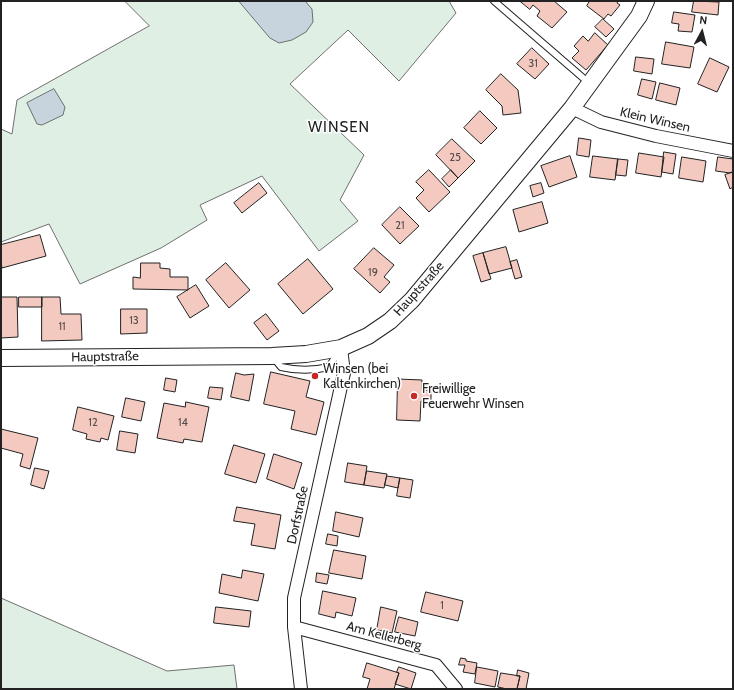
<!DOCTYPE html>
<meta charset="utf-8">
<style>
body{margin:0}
#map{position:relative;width:734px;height:690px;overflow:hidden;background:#fff;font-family:Cabin,sans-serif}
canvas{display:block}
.frame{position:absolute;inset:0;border:2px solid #222;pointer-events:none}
.north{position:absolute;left:682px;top:12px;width:40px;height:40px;-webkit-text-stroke:3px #fff;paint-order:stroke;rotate:7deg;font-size:11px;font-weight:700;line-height:16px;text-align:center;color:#222}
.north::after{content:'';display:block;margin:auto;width:14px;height:18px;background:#222;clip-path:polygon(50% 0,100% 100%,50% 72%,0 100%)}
</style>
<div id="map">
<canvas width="734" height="690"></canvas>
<div class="frame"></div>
<div class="north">N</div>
</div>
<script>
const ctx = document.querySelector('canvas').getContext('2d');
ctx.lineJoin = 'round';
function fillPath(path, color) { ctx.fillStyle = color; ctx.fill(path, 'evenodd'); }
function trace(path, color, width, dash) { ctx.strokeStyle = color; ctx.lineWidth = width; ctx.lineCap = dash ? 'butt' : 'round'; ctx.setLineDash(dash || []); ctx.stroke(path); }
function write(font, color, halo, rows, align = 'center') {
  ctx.font = font + ' Cabin,sans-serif'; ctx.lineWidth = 3; ctx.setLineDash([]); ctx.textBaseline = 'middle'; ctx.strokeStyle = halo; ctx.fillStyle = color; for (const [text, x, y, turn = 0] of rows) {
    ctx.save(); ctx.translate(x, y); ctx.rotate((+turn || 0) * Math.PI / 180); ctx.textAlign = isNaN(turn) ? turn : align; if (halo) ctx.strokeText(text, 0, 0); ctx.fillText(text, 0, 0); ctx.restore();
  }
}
const green = new Path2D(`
 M 125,1 L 449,1 L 456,13 L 399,81 L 348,30 L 290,84 L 364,155 L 340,200 L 358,221 L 319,251 L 262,176 L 200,205 L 207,220 L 161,248 L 80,284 L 49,224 L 1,242 L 1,129 L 12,134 L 17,100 L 149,26 Z
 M 1,598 L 167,671 L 234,665 L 237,689 L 1,689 Z`);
const water = new Path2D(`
 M 239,1 L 305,1 L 312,9 L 313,22 L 306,32 L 292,40 L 279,43 L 270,38 Z
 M 54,89 L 65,107 L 63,115 L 42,125 L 37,124 L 27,103 Z`);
const building = new Path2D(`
 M 520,1 L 554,1 L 567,12 L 552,28 L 537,16 L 540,11 L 533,5 L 530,9 Z
 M 590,1 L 618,1 L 617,3 L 620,5 L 611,16 L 608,14 L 604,19 L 587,6 Z
 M 694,1 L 719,2 L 718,15 L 692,12 Z
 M 674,12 L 695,15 L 692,32 L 678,31 L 679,24 L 672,23 Z
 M 603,19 L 614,29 L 606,37 L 595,27 Z
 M 595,33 L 608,45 L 586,70 L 572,58 L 579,51 L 574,46 L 583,36 L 588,41 Z
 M 666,42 L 694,47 L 690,68 L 662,64 Z
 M 532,48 L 549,64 L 535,79 L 517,64 Z
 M 636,57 L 654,59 L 652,74 L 634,71 Z
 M 710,58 L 729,67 L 717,92 L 698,84 Z
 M 501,74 L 518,90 L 521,113 L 503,115 L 502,106 L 486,90 Z
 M 642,79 L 656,82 L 652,99 L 638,95 Z
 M 660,83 L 680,88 L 676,105 L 656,100 Z
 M 480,111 L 497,128 L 481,144 L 464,128 Z
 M 579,138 L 591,140 L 589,157 L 577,155 Z
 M 452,139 L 475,161 L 458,178 L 436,155 Z
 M 664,152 L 676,154 L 673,174 L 662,172 Z
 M 639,153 L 664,157 L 661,177 L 636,173 Z
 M 570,156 L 577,177 L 549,187 L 541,166 Z
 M 593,156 L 618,159 L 615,180 L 590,177 Z
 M 682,157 L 706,161 L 703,182 L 679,178 Z
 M 718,157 L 733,159 L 733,172 L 730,173 L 716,171 Z
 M 618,159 L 628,160 L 626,176 L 616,175 Z
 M 429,170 L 450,192 L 429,212 L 416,198 L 424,190 L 416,182 Z
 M 451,170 L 458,178 L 449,187 L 442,179 Z
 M 733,172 L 733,187 L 730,189 L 725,175 Z
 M 259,183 L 267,193 L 242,213 L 234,203 Z
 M 541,183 L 544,193 L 533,197 L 530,186 Z
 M 542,202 L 548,223 L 519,232 L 513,210 Z
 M 400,207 L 419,226 L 400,244 L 382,225 Z
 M 40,235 L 46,256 L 2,268 L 1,262 L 1,245 Z
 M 506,247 L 512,268 L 489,274 L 483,253 Z
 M 374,248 L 394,265 L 384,277 L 390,282 L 380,293 L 354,269 Z
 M 483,253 L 491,279 L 481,282 L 473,256 Z
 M 308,259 L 333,289 L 303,314 L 278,284 Z
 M 517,260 L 522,277 L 515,279 L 510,262 Z
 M 141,263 L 160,263 L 160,268 L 170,269 L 170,277 L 188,277 L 188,290 L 133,289 L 133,277 L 140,278 Z
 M 226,263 L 250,290 L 229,308 L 206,280 Z
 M 196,285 L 209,306 L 190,318 L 177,297 Z
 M 1,297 L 17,297 L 18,337 L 1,338 Z
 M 19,297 L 42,297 L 42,307 L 19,307 Z
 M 42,297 L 60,297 L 61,314 L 81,314 L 82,340 L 42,341 Z
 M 121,309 L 147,309 L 147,333 L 121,334 Z
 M 266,314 L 279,331 L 267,340 L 254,323 Z
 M 271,372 L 310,381 L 306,397 L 324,402 L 316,435 L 291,429 L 295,411 L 264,404 Z
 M 236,373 L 244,375 L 254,374 L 249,401 L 231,397 Z
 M 166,378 L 177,380 L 175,392 L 164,390 Z
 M 398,379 L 422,380 L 422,390 L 431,390 L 431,402 L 421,401 L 420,421 L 397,420 Z
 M 210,387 L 223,388 L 221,400 L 208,398 Z
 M 126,398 L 145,402 L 141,421 L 122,417 Z
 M 186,402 L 209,407 L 202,442 L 184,439 L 183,443 L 157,438 L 164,403 L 185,407 Z
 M 78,407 L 114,416 L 108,440 L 101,438 L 100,442 L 86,439 L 87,434 L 73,430 Z
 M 1,429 L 38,438 L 30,469 L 20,466 L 23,454 L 1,448 Z
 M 120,431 L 138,434 L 135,453 L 117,450 Z
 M 234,445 L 265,454 L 256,483 L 225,474 Z
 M 274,454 L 302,463 L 294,489 L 267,479 Z
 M 348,463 L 367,466 L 364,485 L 345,482 Z
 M 35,468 L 49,471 L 44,489 L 31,485 Z
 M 367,471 L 387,474 L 384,488 L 364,485 Z
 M 387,476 L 400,478 L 398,488 L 385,485 Z
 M 400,478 L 413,480 L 410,498 L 397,496 Z
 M 237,507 L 281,515 L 275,549 L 251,545 L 255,524 L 234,521 Z
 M 336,512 L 363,518 L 359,537 L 333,531 Z
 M 328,534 L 338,536 L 337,546 L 326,544 Z
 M 334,550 L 366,556 L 362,579 L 329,573 Z
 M 243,570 L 264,574 L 258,601 L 219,593 L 222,574 L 241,578 Z
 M 317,573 L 329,575 L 327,584 L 316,582 Z
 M 323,591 L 356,598 L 352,616 L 336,612 L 335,618 L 319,614 Z
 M 426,592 L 463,601 L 458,621 L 421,612 Z
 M 216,607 L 251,611 L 249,627 L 214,623 Z
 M 381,607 L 397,611 L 392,633 L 377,630 Z
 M 399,617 L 418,622 L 415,636 L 395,632 Z
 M 461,658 L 466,659 L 466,661 L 477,663 L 475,674 L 463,672 L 465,665 L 459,665 Z
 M 367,663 L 399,673 L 394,689 L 367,689 L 370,679 L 363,677 Z
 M 399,667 L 416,673 L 411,689 L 395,684 L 399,673 L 397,672 Z
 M 477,667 L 498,671 L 495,687 L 475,683 Z
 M 518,670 L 529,673 L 526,689 L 517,689 L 520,676 L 517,676 Z
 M 501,673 L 520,676 L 517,689 L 507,689 L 498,687 Z`);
const lane = new Path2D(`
 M 494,1 L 589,83
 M 273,357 L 281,367 C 298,371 312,371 329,367 L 339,351`);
const street = new Path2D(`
 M 572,108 L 601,122 L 656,136 L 733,151
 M 294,627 L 436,665 L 456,689
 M 301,689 L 294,627 L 294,598 L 344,373 L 341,348`);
const secondary = new Path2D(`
 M 1,358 L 272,356 L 306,354 L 341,348 L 368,336 L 390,321 L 412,300 L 572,108 L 639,16 L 646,1`);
const markers = [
 [315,376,4,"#c62828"],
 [414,396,4,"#c62828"]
];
const numberNames = [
 ["31",533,64],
 ["25",455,158],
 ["21",400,226],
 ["19",373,273],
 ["13",134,321],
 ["11",62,327],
 ["12",93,423],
 ["14",183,423],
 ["1",442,606]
];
const streetNames = [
 ["Klein Winsen",655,120,13],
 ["Hauptstraße",419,289,-48],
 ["Hauptstraße",105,357,-1],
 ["Dorfstraße",298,515,-78],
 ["Am Kellerberg",384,636,15]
];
const poiNames = [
 ["Winsen (bei",323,369],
 ["Kaltenkirchen)",323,384],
 ["Freiwillige",422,389],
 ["Feuerwehr Winsen",422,404]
];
const quarterNames = [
 ["WINSEN",339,128]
];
fillPath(green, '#e0efe3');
trace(green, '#6f6f6f', 1);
fillPath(water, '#c7d3dd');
trace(water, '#6f6f6f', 1);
fillPath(building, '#f3c9c0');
trace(building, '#222', 1);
trace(lane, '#222', 8);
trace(street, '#222', 14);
trace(secondary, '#222', 18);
trace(lane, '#fff', 6);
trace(street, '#fff', 12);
trace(secondary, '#fff', 16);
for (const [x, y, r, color] of markers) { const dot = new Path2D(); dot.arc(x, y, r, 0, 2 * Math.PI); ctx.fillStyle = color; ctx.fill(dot); trace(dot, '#fff', 1.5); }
write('11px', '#564c4a', null, numberNames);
write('13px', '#222', '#fff', streetNames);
write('13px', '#222', '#fff', poiNames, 'left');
ctx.letterSpacing = '1px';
write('15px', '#222', '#fff', quarterNames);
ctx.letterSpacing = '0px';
</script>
